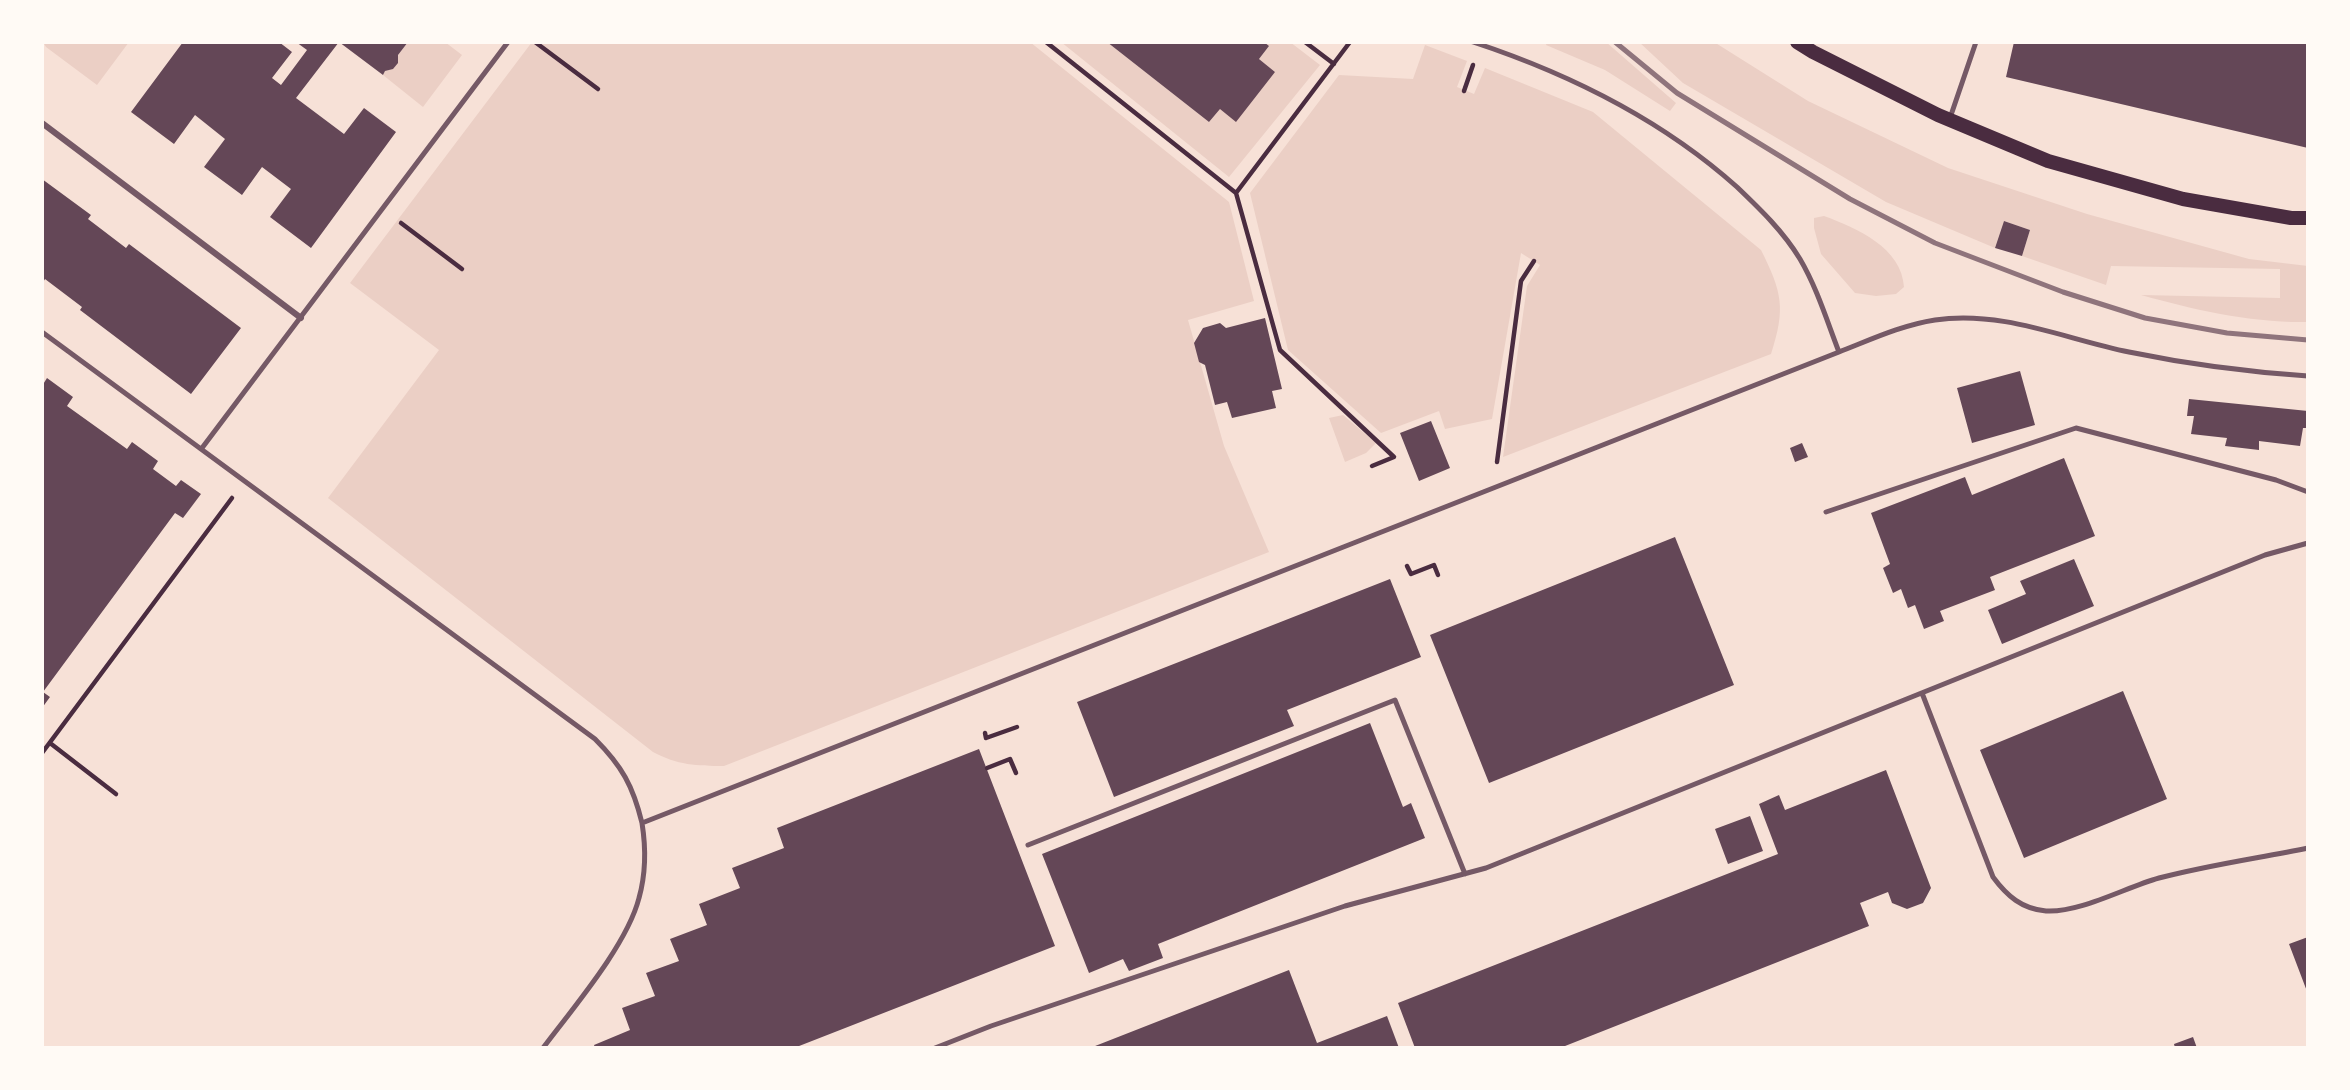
<!DOCTYPE html>
<style>
body{margin:0}
#map{position:relative;width:2350px;height:1090px;overflow:hidden;background:#f7e1d7;font-family:"Titillium Web",sans-serif}
canvas{display:block}
.frame{position:absolute;inset:0;border:44px solid #fffaf5;pointer-events:none}
</style>
<div id="map">
<canvas width="2350" height="1090"></canvas>
<div class="frame"></div>
</div>
<script>
const ctx = document.querySelector('canvas').getContext('2d');
ctx.lineJoin = 'round';
function fillPath(path, color) { ctx.fillStyle = color; ctx.fill(path, 'evenodd'); }
function trace(path, color, width, dash) { ctx.strokeStyle = color; ctx.lineWidth = width; ctx.lineCap = dash ? 'butt' : 'round'; ctx.setLineDash(dash || []); ctx.stroke(path); }
const green = new Path2D(`
 M 43,42 L 129,42 L 97,85 L 46,47 Z
 M 408,42 L 445,42 L 462,55 L 423,107 L 383,75 L 385,71 C 396,68 396,66 398,56 C 399,51 405,46 408,42 Z
 M 532,42 L 1030,42 L 1229,202 L 1254,301 L 1188,320 L 1224,446 L 1269,552 L 724,766 C 697,766 677,765 653,752 L 328,498 L 439,350 L 350,283 Z
 M 1061,42 L 1107,42 L 1209,122 L 1220,109 L 1275,72 L 1259,59 L 1269,46 L 1264,42 L 1290,42 L 1320,65 L 1229,177 Z
 M 1547,42 L 1606,42 L 1676,103 L 1670,111 L 1605,70 L 1546,45 Z
 M 1639,42 L 1714,42 L 1808,101 L 1948,168 L 2087,214 L 2249,259 L 2308,266 L 2308,322 C 2251,323 2195,310 2141,295 L 2280,298 L 2280,269 L 2111,266 L 2106,285 L 2022,256 L 2030,230 L 2004,221 L 1995,248 L 1886,202 L 1683,83 Z
 M 1425,45 L 1467,61 L 1457,87 L 1474,94 L 1485,68 L 1593,112 L 1761,250 C 1782,292 1786,308 1771,354 L 1503,457 L 1527,286 L 1540,265 L 1521,253 L 1492,419 L 1445,429 L 1439,411 L 1381,433 L 1288,350 L 1250,193 L 1339,75 L 1413,79 Z
 M 1824,216 C 1857,228 1902,248 1904,287 L 1896,294 L 1876,296 L 1855,293 L 1821,254 L 1814,228 L 1814,218 Z
 M 1343,415 L 1376,443 L 1366,453 L 1345,462 L 1329,418 Z`);
const building = new Path2D(`
 M 183,42 L 279,42 L 292,52 L 272,78 L 281,85 L 307,50 L 296,42 L 339,42 L 296,98 L 344,134 L 364,108 L 396,132 L 311,248 L 270,217 L 291,189 L 262,167 L 242,195 L 204,167 L 225,139 L 195,115 L 174,144 L 131,112 Z
 M 339,42 L 408,42 L 398,55 L 398,63 L 393,69 L 385,71 L 383,75 Z
 M 1107,42 L 1264,42 L 1269,46 L 1259,59 L 1275,72 L 1236,122 L 1220,109 L 1209,122 Z
 M 2014,42 L 2308,42 L 2308,148 L 2006,77 Z
 M 42,179 L 91,215 L 88,219 L 126,248 L 129,244 L 241,328 L 191,394 L 80,310 L 82,307 L 45,279 L 42,284 Z
 M 2004,221 L 2030,230 L 2022,256 L 1995,248 Z
 M 1265,318 L 1282,389 L 1272,391 L 1276,408 L 1232,418 L 1227,402 L 1215,405 L 1205,365 L 1199,362 L 1194,343 L 1203,328 L 1220,323 L 1226,328 Z
 M 2020,371 L 2035,425 L 1972,443 L 1957,388 Z
 M 47,378 L 73,397 L 67,406 L 127,449 L 132,442 L 158,461 L 153,469 L 176,486 L 181,480 L 201,494 L 183,518 L 175,513 L 43,692 L 50,697 L 42,708 L 42,386 Z
 M 2189,399 L 2308,411 L 2308,428 L 2303,428 L 2300,446 L 2259,441 L 2259,450 L 2225,446 L 2227,438 L 2191,434 L 2194,416 L 2187,416 Z
 M 1431,421 L 1450,468 L 1419,481 L 1400,433 Z
 M 1802,443 L 1808,457 L 1795,462 L 1790,448 Z
 M 2064,458 L 2095,536 L 1990,577 L 1995,590 L 1940,611 L 1944,621 L 1924,629 L 1915,605 L 1908,608 L 1901,589 L 1893,593 L 1883,568 L 1890,564 L 1871,513 L 1965,477 L 1972,495 Z
 M 1675,537 L 1734,685 L 1489,783 L 1430,635 Z
 M 2074,559 L 2094,606 L 2002,644 L 1988,610 L 2026,594 L 2020,581 Z
 M 1390,579 L 1421,657 L 1287,710 L 1294,726 L 1114,797 L 1077,702 Z
 M 2123,691 L 2167,799 L 2024,858 L 1980,750 Z
 M 1370,723 L 1403,807 L 1411,803 L 1425,838 L 1158,944 L 1163,958 L 1129,971 L 1123,959 L 1089,973 L 1042,854 Z
 M 979,749 L 1055,946 L 794,1048 L 595,1048 L 594,1045 L 630,1030 L 622,1008 L 655,996 L 646,973 L 679,961 L 670,939 L 707,925 L 699,904 L 740,888 L 732,868 L 784,848 L 777,828 Z
 M 1886,770 L 1931,888 L 1923,903 L 1907,909 L 1892,903 L 1888,892 L 1860,903 L 1869,926 L 1560,1048 L 1415,1048 L 1398,1003 L 1778,854 L 1759,804 L 1779,795 L 1785,810 Z
 M 1750,816 L 1763,851 L 1728,864 L 1715,829 Z
 M 2308,937 L 2308,994 L 2289,944 Z
 M 1289,970 L 1317,1043 L 1387,1016 L 1399,1048 L 1090,1048 Z
 M 2193,1037 L 2197,1048 L 2175,1048 L 2174,1044 Z`);
const path = new Path2D(`
 M 535,42 L 598,89
 M 1046,42 L 1236,193 L 1350,42
 M 1305,42 L 1334,64
 M 1464,91 L 1473,65
 M 1236,193 L 1280,350 L 1394,457 L 1372,466
 M 401,223 L 462,269
 M 1497,462 L 1521,281 L 1534,261
 M 1407,566 L 1411,574 L 1434,565 L 1438,575
 M 985,733 L 986,738 L 1017,727
 M 50,743 L 116,794
 M 42,753 L 232,498
 M 987,768 L 1010,759 L 1016,773`);
const service = new Path2D(`
 M 1473,42 C 1570,74 1661,119 1737,187 C 1760,209 1783,231 1800,259 C 1817,288 1827,321 1839,352
 M 1950,118 L 1976,42
 M 42,332 L 595,739 C 622,766 633,786 642,823
 M 202,448 L 508,42
 M 1826,512 L 2076,428 L 2276,480 L 2308,492
 M 1922,693 L 1993,877 C 2007,896 2022,909 2046,911 C 2080,913 2126,887 2159,878 C 2208,865 2259,858 2308,848
 M 1028,845 L 1395,700 L 1465,874
 M 543,1048 C 573,1008 627,945 639,898 C 646,873 646,848 642,823 L 1839,352 C 1870,340 1902,325 1935,320 C 2002,310 2065,339 2129,352 C 2187,364 2248,372 2308,376
 M 935,1048 L 991,1026 L 1345,906 L 1486,868 L 2265,555 L 2308,543`);
const pedestrian = new Path2D(`
 M 42,123 L 301,318`);
const secondary = new Path2D(`
 M 1797,42 L 1813,52 L 1938,115 L 2048,161 L 2183,199 L 2291,218 L 2308,218`);
const rail = new Path2D(`
 M 1615,42 L 1677,93 L 1850,199 L 1935,243 L 2063,292 L 2145,318 L 2227,333 L 2308,340`);
fillPath(green, '#ebcfc5');
fillPath(building, '#644757');
trace(path, '#4a2c40', 4.5);
trace(service, '#755966', 5);
trace(pedestrian, '#755966', 6);
trace(secondary, '#4a2c40', 14);
trace(rail, '#8f747c', 5);
</script>
